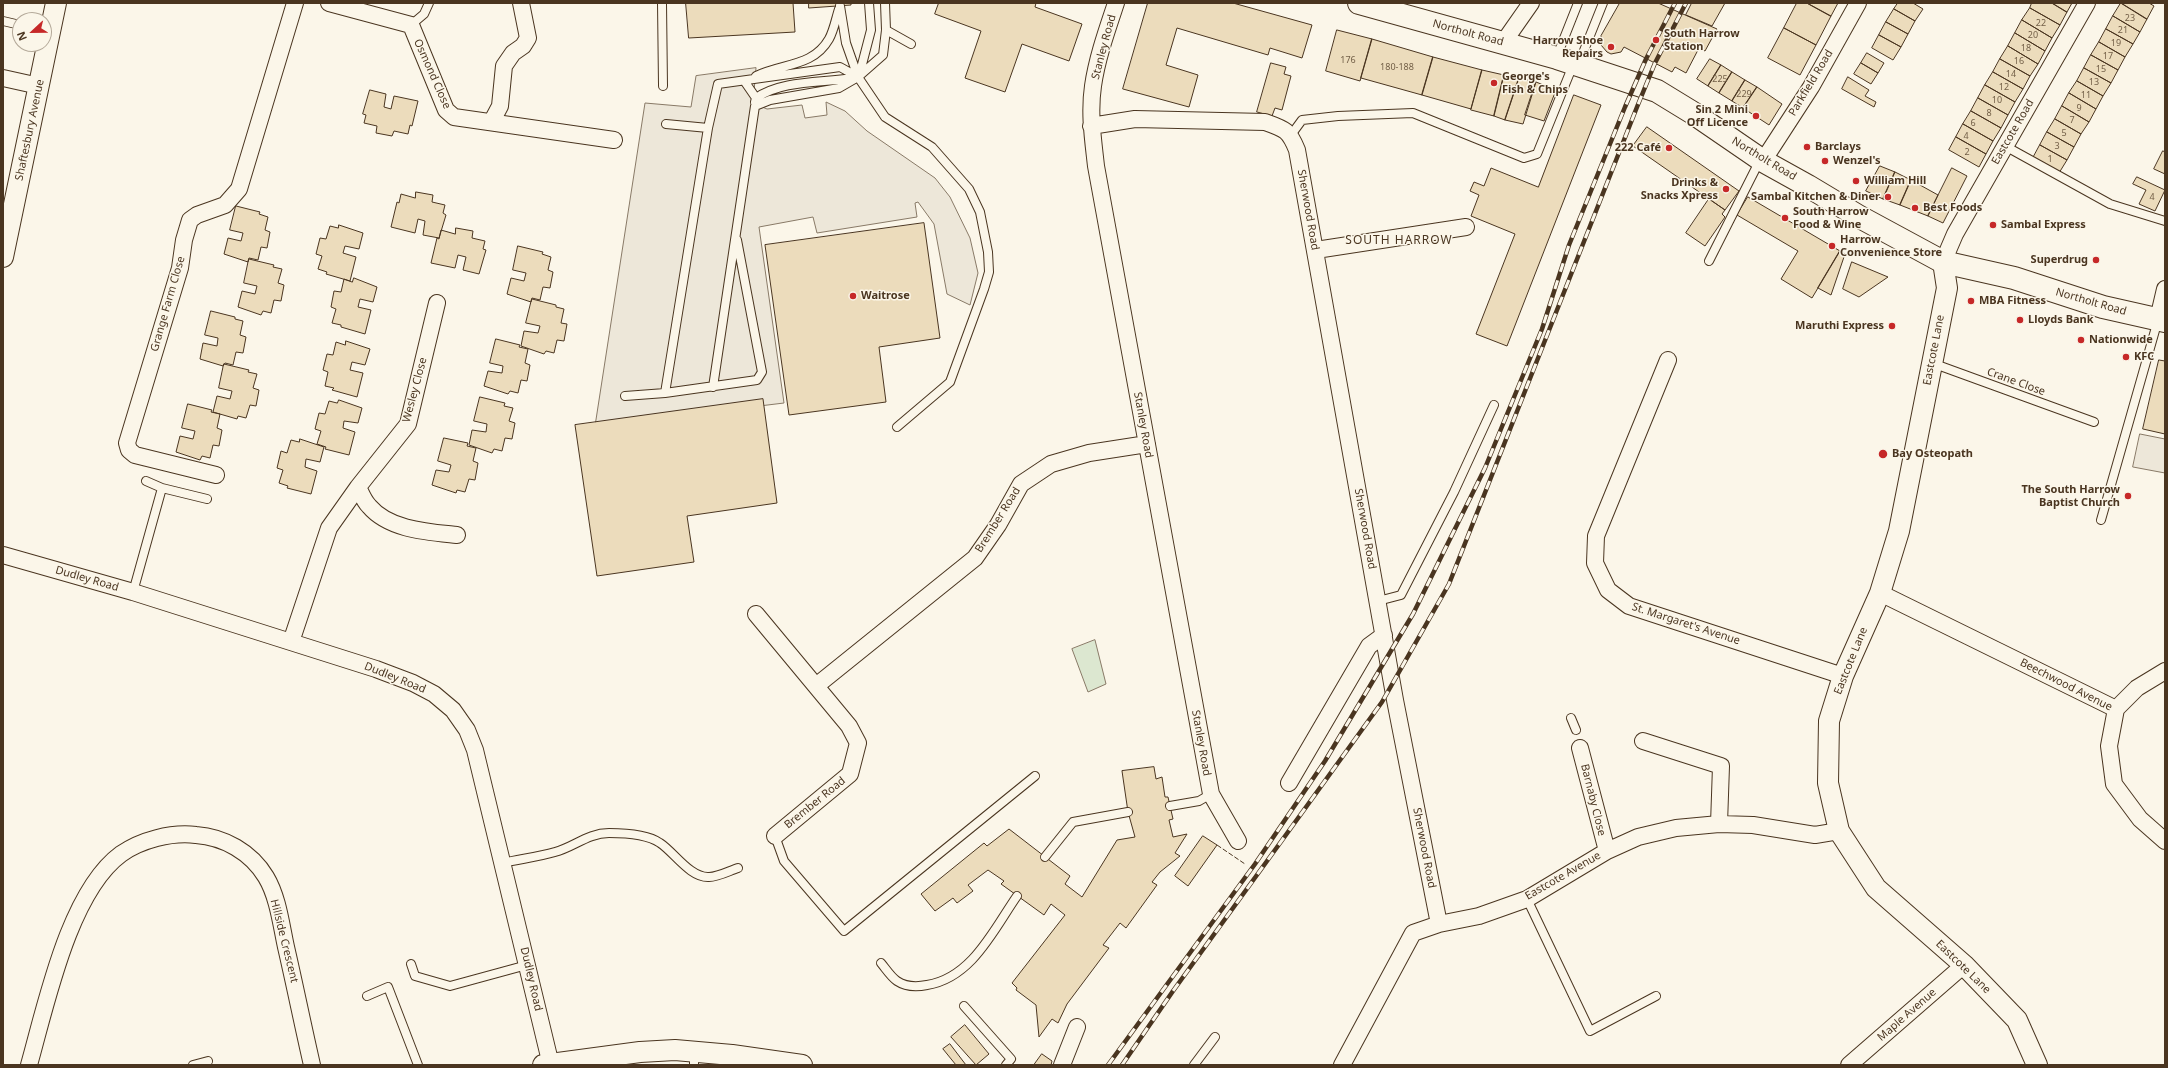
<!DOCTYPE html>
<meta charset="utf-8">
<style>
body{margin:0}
#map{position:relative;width:2168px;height:1068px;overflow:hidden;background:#fbf6e9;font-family:"Noto Sans",sans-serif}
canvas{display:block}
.frame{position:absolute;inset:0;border:4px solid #4a3520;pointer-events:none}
.north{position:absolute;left:12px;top:12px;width:40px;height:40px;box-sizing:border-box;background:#fbf6e9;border:1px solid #b4a999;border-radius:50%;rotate:248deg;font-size:11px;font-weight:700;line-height:16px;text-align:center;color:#4a3520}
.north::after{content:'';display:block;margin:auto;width:14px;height:18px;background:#c62828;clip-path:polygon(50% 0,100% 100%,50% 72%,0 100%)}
</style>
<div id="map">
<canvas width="2168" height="1068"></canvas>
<div class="frame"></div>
<div class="north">N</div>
</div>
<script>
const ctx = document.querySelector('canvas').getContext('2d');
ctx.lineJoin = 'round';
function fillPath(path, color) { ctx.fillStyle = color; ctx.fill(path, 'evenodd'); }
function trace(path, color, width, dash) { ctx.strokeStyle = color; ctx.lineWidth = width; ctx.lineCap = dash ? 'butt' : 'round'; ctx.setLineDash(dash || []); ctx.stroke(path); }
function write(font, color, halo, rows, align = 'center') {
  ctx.font = font + ' "Noto Sans",sans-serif'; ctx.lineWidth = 3; ctx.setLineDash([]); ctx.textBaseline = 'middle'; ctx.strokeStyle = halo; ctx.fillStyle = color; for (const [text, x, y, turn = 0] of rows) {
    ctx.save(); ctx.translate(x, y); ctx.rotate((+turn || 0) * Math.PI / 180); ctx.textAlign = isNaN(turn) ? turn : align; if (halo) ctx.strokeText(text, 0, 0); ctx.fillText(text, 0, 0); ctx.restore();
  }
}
const green = new Path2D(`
 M 1095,640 L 1106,684 L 1088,692 L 1072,649 Z`);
const parking = new Path2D(`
 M 756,68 L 753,103 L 767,109 L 802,105 L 805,118 L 827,115 L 826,102 L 845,111 L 867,131 L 935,178 L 950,197 L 970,238 L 978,273 L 970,305 L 947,294 L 934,224 L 918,202 L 915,203 L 917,217 L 817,233 L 813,217 L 759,227 L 784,403 L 595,426 L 645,103 L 691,107 L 696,76 Z
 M 2140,434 L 2165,439 L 2165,473 L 2133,467 Z`);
const building = new Path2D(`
 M 686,3 L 793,3 L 795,32 L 689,38 Z
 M 809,3 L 851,3 L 851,5 L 809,8 Z
 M 939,3 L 1036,3 L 1035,7 L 1082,24 L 1069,61 L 1022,44 L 1005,92 L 965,78 L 981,31 L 935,14 Z
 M 1148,3 L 1233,3 L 1312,25 L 1302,58 L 1270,48 L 1268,55 L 1177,28 L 1166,65 L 1198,75 L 1189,107 L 1123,89 Z
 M 1620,3 L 1658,3 L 1717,29 L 1705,51 L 1699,48 L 1686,73 L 1675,67 L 1672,72 L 1624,47 L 1621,52 L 1611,54 L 1607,52 L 1601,45 L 1601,36 Z
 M 1692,3 L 1725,3 L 1712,26 L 1686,15 Z
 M 1797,3 L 1807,3 L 1831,16 L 1816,45 L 1784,28 Z
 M 1807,3 L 1838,3 L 1831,16 Z
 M 1898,3 L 1913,3 L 1923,9 L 1915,21 L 1894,9 Z
 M 2032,3 L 2052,3 L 2067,12 L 2060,25 L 2030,8 Z
 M 2052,3 L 2072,3 L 2067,12 Z
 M 2121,3 L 2147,19 L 2140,32 L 2113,16 Z
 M 2121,3 L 2149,3 L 2154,6 L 2147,19 Z
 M 2030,8 L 2060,25 L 2052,38 L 2022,20 Z
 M 1894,9 L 1915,21 L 1908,34 L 1886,22 Z
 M 2113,16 L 2140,32 L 2133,44 L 2106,29 Z
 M 2022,20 L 2052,38 L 2045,51 L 2015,33 Z
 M 1886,22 L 1908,34 L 1901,47 L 1879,35 Z
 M 1784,28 L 1816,45 L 1800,75 L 1768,58 Z
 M 2106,29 L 2133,44 L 2125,57 L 2099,42 Z
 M 1337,30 L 1372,39 L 1360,81 L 1326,71 Z
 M 2015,33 L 2045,51 L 2038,64 L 2008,46 Z
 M 1879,35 L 1901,47 L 1893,60 L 1872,48 Z
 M 1372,39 L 1433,57 L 1422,95 L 1361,78 Z
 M 2099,42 L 2125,57 L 2118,70 L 2091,55 Z
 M 2008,46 L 2038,64 L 2030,76 L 2000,59 Z
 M 1867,53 L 1884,63 L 1878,73 L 1861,63 Z
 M 2091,55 L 2118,70 L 2111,83 L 2084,68 Z
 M 1433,57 L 1482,70 L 1471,109 L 1422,95 Z
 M 1710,59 L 1721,65 L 1708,86 L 1697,79 Z
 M 2000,59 L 2030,76 L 2023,89 L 1993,72 Z
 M 1271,63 L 1286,67 L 1284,74 L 1291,76 L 1282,110 L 1275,108 L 1272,116 L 1257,112 Z
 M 1861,63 L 1878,73 L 1871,84 L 1854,74 Z
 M 1721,65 L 1732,72 L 1719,93 L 1708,86 Z
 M 2084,68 L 2111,83 L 2103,96 L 2077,81 Z
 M 1482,70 L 1504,75 L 1494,116 L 1471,110 Z
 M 1732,72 L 1745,80 L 1732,101 L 1719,93 Z
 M 1993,72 L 2023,89 L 2015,102 L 1985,85 Z
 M 1504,75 L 1519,78 L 1505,120 L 1494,116 Z
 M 1848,77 L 1869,90 L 1865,96 L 1876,102 L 1874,107 L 1842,89 Z
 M 1519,78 L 1536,82 L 1523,124 L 1505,120 Z
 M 1745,80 L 1757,87 L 1743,108 L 1732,101 Z
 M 2077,81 L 2103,96 L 2096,109 L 2069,93 Z
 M 1536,82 L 1556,90 L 1544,121 L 1525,115 Z
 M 1985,85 L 2015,102 L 2008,115 L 1978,98 Z
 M 1757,87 L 1782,104 L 1769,125 L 1743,108 Z
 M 370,90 L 386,94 L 384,107 L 391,109 L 394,96 L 418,101 L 412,126 L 410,125 L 408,134 L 394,131 L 392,136 L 376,133 L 377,126 L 364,123 L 366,115 L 363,114 Z
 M 2069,93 L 2096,109 L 2089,122 L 2062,106 Z
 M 1574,95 L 1601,105 L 1507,346 L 1476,334 L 1515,234 L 1471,216 L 1479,195 L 1470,191 L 1474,182 L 1484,186 L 1491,168 L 1538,187 Z
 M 1978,98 L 2008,115 L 2001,128 L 1971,111 Z
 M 2062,106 L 2089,122 L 2081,134 L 2055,119 Z
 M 1971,111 L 2001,128 L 1993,141 L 1963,124 Z
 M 2055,119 L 2081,134 L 2074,147 L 2047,132 Z
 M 1963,124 L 1993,141 L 1986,154 L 1956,137 Z
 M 1647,127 L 1739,191 L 1725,210 L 1633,146 Z
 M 2047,132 L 2074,147 L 2067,160 L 2040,145 Z
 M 1956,137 L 1986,154 L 1979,167 L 1949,150 Z
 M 2040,145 L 2067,160 L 2059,173 L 2033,158 Z
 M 2163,151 L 2165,152 L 2165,174 L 2154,169 Z
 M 1880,166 L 1895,172 L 1883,199 L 1866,191 Z
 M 1952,168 L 1967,176 L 1943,223 L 1928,216 Z
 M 1895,172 L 1911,180 L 1900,205 L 1883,199 Z
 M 2137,177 L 2165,190 L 2155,211 L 2139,204 L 2146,190 L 2133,184 Z
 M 1911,180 L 1938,195 L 1928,216 L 1900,205 Z
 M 416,192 L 433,195 L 432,202 L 445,205 L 443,213 L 446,215 L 439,238 L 423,235 L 425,221 L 418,219 L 415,233 L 391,227 L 397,202 L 399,203 L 401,194 L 415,198 Z
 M 1748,197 L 1840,251 L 1812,298 L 1781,279 L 1798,251 L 1737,215 Z
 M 1709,199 L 1725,210 L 1722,214 L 1725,217 L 1705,246 L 1686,233 Z
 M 236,206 L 260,212 L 259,214 L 268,217 L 265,230 L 270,232 L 267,248 L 261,247 L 258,260 L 249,258 L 248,262 L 224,254 L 228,238 L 241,241 L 243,233 L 230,230 Z
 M 924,223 L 940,338 L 879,347 L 886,402 L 789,415 L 765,245 Z
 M 339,225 L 363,233 L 359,249 L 345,246 L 343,253 L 356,257 L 350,281 L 326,274 L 327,272 L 318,269 L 322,256 L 316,254 L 320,238 L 326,239 L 330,226 L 338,228 Z
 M 456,228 L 473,231 L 472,238 L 485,241 L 483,249 L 486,250 L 479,274 L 463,270 L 466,257 L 458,255 L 455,268 L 431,263 L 437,238 L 439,239 L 441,230 L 455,234 Z
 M 518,246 L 543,252 L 542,254 L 551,257 L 548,270 L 553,272 L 550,288 L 543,287 L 540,300 L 532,298 L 531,302 L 507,294 L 511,278 L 524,281 L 526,273 L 513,270 Z
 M 1840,251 L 1845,254 L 1831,295 L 1818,288 Z
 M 249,259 L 274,265 L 273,267 L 282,269 L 278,283 L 284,285 L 281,301 L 274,300 L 271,313 L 263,311 L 261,315 L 238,307 L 242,291 L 255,294 L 257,286 L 244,283 Z
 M 1852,262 L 1888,277 L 1859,297 L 1843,289 Z
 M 354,278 L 377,287 L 373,302 L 360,299 L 358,307 L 371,310 L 365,334 L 341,327 L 341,325 L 332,323 L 336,309 L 331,307 L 334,291 L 341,292 L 344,279 L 352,282 Z
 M 532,299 L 556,305 L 556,307 L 564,309 L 561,323 L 567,324 L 564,341 L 557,340 L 554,353 L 546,351 L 544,354 L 521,346 L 524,331 L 538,333 L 540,326 L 526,323 Z
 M 211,311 L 235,317 L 235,319 L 243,321 L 240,335 L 246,337 L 243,353 L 236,352 L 233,365 L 225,363 L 223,366 L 200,359 L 203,343 L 217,346 L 218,338 L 205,335 Z
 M 496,339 L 520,345 L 519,347 L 528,349 L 525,363 L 530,365 L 527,381 L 521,380 L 518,393 L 510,391 L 508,394 L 484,386 L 488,371 L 502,373 L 503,366 L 490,363 Z
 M 346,341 L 370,349 L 365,365 L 352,362 L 350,370 L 363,373 L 357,397 L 332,390 L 334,388 L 325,386 L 328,372 L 323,370 L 327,354 L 333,355 L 336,342 L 345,345 Z
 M 2159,360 L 2165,361 L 2165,434 L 2143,429 Z
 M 224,364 L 249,370 L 248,372 L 257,374 L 253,388 L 259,390 L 256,406 L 250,405 L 246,418 L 238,416 L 237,419 L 213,412 L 217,396 L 230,399 L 232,391 L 219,388 Z
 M 480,397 L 505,403 L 504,406 L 513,408 L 509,421 L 515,423 L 512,439 L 505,438 L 502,451 L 494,449 L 492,453 L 469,445 L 472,430 L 486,432 L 487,424 L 474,421 Z
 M 763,399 L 777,503 L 687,516 L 694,562 L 597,576 L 575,425 Z
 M 339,400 L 362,408 L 358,423 L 344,421 L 343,428 L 355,432 L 349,455 L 325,449 L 326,447 L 317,444 L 321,431 L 315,429 L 319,413 L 325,414 L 329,401 L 337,403 Z
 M 188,404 L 212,410 L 211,412 L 220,414 L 217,428 L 222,430 L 219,446 L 213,445 L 210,458 L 202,456 L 200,460 L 176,452 L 180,436 L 193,439 L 195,431 L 182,428 Z
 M 444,438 L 468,443 L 467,446 L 476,448 L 473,461 L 478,463 L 475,480 L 469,479 L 465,492 L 457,490 L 456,493 L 432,485 L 436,470 L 449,472 L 451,465 L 438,461 Z
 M 300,439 L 324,447 L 320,462 L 306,459 L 305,467 L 317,471 L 311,494 L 287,488 L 288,486 L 279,483 L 283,470 L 277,468 L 281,451 L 287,453 L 291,440 L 299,442 Z
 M 1154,767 L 1156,779 L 1162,777 L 1165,797 L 1168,797 L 1173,819 L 1169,820 L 1173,837 L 1187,834 L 1175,853 L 1180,856 L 1160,872 L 1152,882 L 1157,885 L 1126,928 L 1120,923 L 1103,945 L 1109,948 L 1067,1004 L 1058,1023 L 1052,1019 L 1039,1037 L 1036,1005 L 1016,990 L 1017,988 L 1012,983 L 1065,915 L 1051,904 L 1044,915 L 1001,884 L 1004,881 L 988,870 L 968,885 L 973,891 L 957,903 L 953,898 L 935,911 L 921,894 L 984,843 L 987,846 L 1009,829 L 1070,876 L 1065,884 L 1082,897 L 1117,840 L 1135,837 L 1128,812 L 1122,771 Z
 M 1203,836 L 1217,845 L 1188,886 L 1175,876 Z
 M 965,1025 L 989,1054 L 976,1065 L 951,1037 Z
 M 950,1044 L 966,1065 L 956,1065 L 943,1049 Z
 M 1042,1054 L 1052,1061 L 1051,1065 L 1034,1065 Z`);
const service = new Path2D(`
 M 662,3 L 663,86
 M 840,6 L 846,43 L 858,77 L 885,117 L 932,147 L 969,189 L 980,212 L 988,252 L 989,272 L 984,289 L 950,382 L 897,427
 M 3,21 L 20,25
 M 411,25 L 424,14 L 429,3
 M 886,30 L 911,44
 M 1557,56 L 1578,3
 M 1579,63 L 1603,3
 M 756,76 C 783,63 813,67 829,39 C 834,30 836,18 839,9
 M 859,76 L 871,30 L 869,3
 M 745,82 L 756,98 L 755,102
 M 756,98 C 782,80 821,83 852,78
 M 666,124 L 708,128
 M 1291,135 L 1302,120 L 1338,116 L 1413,113 L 1524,158 L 1537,154 L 1573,65
 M 2005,146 L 2110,204 L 2165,221
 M 1709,261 L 1760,160
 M 1932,363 L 2094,422
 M 713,387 L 755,106 L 770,100 L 839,88 L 858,77 L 883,55 L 886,30 L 885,3
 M 665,393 L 708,128 L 718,84 L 840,67 L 858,77
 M 625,396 L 665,393 L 757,380 L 762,372 L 737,240
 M 146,481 L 162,488 L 207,499
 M 2101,520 L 2158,320
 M 133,592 L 162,488
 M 1378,601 L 1401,595 L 1454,492 L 1494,405
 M 1571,718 L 1576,730
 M 1170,806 L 1199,801 L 1211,794
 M 775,836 L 784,861 L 844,931 L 1035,776
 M 1045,857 L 1073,822 L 1128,812
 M 503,863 C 520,859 538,857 555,852 C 574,847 588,833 609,833 C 624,833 647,834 660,843 C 674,852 690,878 709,877 C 718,877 729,871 738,868
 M 1527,899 L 1590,1031 L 1656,996
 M 881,963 C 886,969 891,977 897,981 C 906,987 917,987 927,985 C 972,978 994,929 1017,896
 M 411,964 L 415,976 L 450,986 L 527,965
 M 367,996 L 388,987 L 418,1065
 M 964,1006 L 1011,1059 L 1006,1065
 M 193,1065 L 208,1061
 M 694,1065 L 694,1052
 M 1194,1065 L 1215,1037`);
const minor = new Path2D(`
 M 329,3 L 411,25 L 446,110 L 454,117 L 614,140
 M 1116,3 C 1107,30 1097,58 1093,86 C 1089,113 1093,139 1096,166 L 1211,794 L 1238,841
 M 1503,43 L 1531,3
 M 3,78 L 39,86
 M 492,121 L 500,106 L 504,66 L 513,53 L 523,46 L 528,38 L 521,3
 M 1091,126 L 1135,119 L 1265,122 C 1285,129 1289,130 1297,150 L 1395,700 L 1439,924
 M 1763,161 L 1811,87 L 1858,3
 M 1316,250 L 1466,227
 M 1943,262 L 1955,234 L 2087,3
 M 2158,319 L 2165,289
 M 1668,360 L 1596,536 L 1595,563 L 1608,590 L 1629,606 L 1843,676
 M 216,475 L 135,455 L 129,450 L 127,443 L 180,268 L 184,240 L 190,220 L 197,215 L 225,205 L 239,189 L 295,3
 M 358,487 C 361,493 364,501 369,506 C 389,530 428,532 457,535
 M 3,555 L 133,592 L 376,669 L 413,683 L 434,694 L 453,710 L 467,730 L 475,750 L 551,1065
 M 1880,593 L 2116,709
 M 756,614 L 849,726 L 858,743 L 850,774 L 775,836
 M 291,642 L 329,528 L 358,487 L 408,424 L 437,303
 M 816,686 L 975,558 L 998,525 L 1021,484 L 1051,464 L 1089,453 L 1147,444
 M 2116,709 L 2109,746 L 2114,784 L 2140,819 L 2165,841
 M 2116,709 L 2137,688 L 2165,671
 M 1643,741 L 1721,766 L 1719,824
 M 1580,748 L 1607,851
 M 1289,783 L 1369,646 L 1384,635
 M 29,1065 C 46,1005 69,892 121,854 C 141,840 171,832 196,835 C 224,837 251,852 266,877 C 278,897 281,924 286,947 C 295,986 303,1026 312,1065
 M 1062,1065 L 1077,1027
 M 1342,1065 L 1413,933 L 1439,924 L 1479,916 L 1527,899 L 1607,851 L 1638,837 L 1676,828 L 1719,824 L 1753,825 L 1815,835 L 1839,831
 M 1849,1065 L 1964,965`);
const tertiary = new Path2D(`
 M 3,257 L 56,3
 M 1943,262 L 1947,288 L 1899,531 L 1880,593 L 1843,676 L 1829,721 L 1828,783 L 1839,831 L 1876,888 L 1964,965 L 2017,1020 L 2037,1065
 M 543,1065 L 640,1052 L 675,1050 L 732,1055 L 802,1065`);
const primary = new Path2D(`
 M 1359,3 L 1557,58 L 1657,91 L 1693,113 L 1763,161 L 1808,186 L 1858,216 L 1943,262 L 2014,278 L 2103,307 L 2165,321`);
const rail = new Path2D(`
 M 1108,1065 L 1255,864 L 1325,761 L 1413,614 L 1485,468 L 1542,329 L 1569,245 L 1625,107 L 1646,59 L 1675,3
 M 1122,1065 L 1173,991 L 1382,702 L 1449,584 L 1637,107 L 1655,63 L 1686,3`);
const fence = new Path2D(`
 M 1217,845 L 1245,864`);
const markers = [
 [1656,40,4,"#c62828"],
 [1611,47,4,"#c62828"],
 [1494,83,4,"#c62828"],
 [1756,116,4,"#c62828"],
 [1807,147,4,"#c62828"],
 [1669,148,4,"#c62828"],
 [1825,161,4,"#c62828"],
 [1856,181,4,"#c62828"],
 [1726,189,4,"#c62828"],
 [1888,197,4,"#c62828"],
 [1915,208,4,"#c62828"],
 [1785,218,4,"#c62828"],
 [1993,225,4,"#c62828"],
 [1832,246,4,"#c62828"],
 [2096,260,4,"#c62828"],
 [853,296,4,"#c62828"],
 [1971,301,4,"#c62828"],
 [2020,320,4,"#c62828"],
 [1892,326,4,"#c62828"],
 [2081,340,4,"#c62828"],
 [2126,357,4,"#c62828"],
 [1883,454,5,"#c62828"],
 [2128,496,4,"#c62828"]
];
const numberNames = [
 ["23",2130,18],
 ["22",2041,23],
 ["21",2123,30],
 ["20",2033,35],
 ["19",2116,43],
 ["18",2026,48],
 ["17",2108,56],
 ["176",1348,60],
 ["16",2019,61],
 ["180-188",1397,67],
 ["15",2101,69],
 ["14",2011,74],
 ["225",1720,79],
 ["13",2094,82],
 ["12",2004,87],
 ["229",1744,94],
 ["11",2086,95],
 ["10",1997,100],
 ["9",2079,108],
 ["8",1989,113],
 ["7",2072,120],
 ["6",1973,123],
 ["5",2064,133],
 ["4",1966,136],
 ["3",2057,146],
 ["2",1967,152],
 ["1",2050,159],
 ["4",2152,197]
];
const streetNames = [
 ["Northolt Road",1468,33,15],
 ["Stanley Road",1104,47,-75],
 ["Osmond Close",432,74,66],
 ["Parkfield Road",1811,83,-59],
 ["Shaftesbury Avenue",30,130,-78],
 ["Eastcote Road",2013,132,-60],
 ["Northolt Road",1764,159,31],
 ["Sherwood Road",1308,210,80],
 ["Northolt Road",2091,302,16],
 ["Grange Farm Close",168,304,-74],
 ["Eastcote Lane",1934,350,-79],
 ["Crane Close",2016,382,20],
 ["Wesley Close",415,390,-75],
 ["Stanley Road",1143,425,80],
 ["Brember Road",998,520,-58],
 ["Sherwood Road",1365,529,80],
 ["Dudley Road",87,579,16],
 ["St. Margaret's Avenue",1686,624,18],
 ["Eastcote Lane",1851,661,-68],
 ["Dudley Road",395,678,22],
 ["Beechwood Avenue",2066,685,27],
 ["Stanley Road",1201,743,80],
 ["Barnaby Close",1593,800,76],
 ["Brember Road",815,803,-39],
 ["Sherwood Road",1424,848,79],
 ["Eastcote Avenue",1563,876,-30],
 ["Hillside Crescent",284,941,76],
 ["Eastcote Lane",1963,967,44],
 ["Dudley Road",531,979,77],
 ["Maple Avenue",1907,1015,-41]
];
const poiNames = [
 ["South Harrow",1664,34],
 ["Station",1664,47],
 ["Harrow Shoe",1603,41,"right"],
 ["Repairs",1603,54,"right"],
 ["George's",1502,77],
 ["Fish & Chips",1502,90],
 ["Sin 2 Mini",1748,110,"right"],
 ["Off Licence",1748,123,"right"],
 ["Barclays",1815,147],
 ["222 Café",1661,148,"right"],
 ["Wenzel's",1833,161],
 ["William Hill",1864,181],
 ["Drinks &",1718,183,"right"],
 ["Snacks Xpress",1718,196,"right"],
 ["Sambal Kitchen & Diner",1880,197,"right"],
 ["Best Foods",1923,208],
 ["South Harrow",1793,212],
 ["Food & Wine",1793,225],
 ["Sambal Express",2001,225],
 ["Harrow",1840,240],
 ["Convenience Store",1840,253],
 ["Superdrug",2088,260,"right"],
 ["Waitrose",861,296],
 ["MBA Fitness",1979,301],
 ["Lloyds Bank",2028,320],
 ["Maruthi Express",1884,326,"right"],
 ["Nationwide",2089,340],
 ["KFC",2134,357],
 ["Bay Osteopath",1892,454],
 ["The South Harrow",2120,490,"right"],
 ["Baptist Church",2120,503,"right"]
];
const neighbourhoodNames = [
 ["SOUTH HARROW",1399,241]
];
fillPath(green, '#dce7d0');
trace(green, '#887966', 1);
fillPath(parking, '#ede7d9');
trace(parking, '#887966', 1);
fillPath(building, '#ecdcbc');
trace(building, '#4a3520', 1);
trace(service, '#4a3520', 10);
trace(minor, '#4a3520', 18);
trace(tertiary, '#4a3520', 22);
trace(primary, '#4a3520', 24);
trace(service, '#fbf6e9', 8);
trace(minor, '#fbf6e9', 16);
trace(tertiary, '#fbf6e9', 20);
trace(primary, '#fbf6e9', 22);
trace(rail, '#4a3520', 4.5);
trace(rail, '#fbf6e9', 3, [9]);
trace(fence, '#4a3520', 1, [5, 2]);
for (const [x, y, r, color] of markers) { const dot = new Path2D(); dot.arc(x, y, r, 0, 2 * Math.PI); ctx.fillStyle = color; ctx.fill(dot); trace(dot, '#fbf6e9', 1.5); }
write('9px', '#725f47', null, numberNames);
write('11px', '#4a3520', '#fbf6e9', streetNames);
write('bold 11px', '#4a3520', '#fbf6e9', poiNames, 'left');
ctx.letterSpacing = '1px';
write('12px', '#4a3520', '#fbf6e9', neighbourhoodNames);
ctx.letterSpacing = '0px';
</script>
